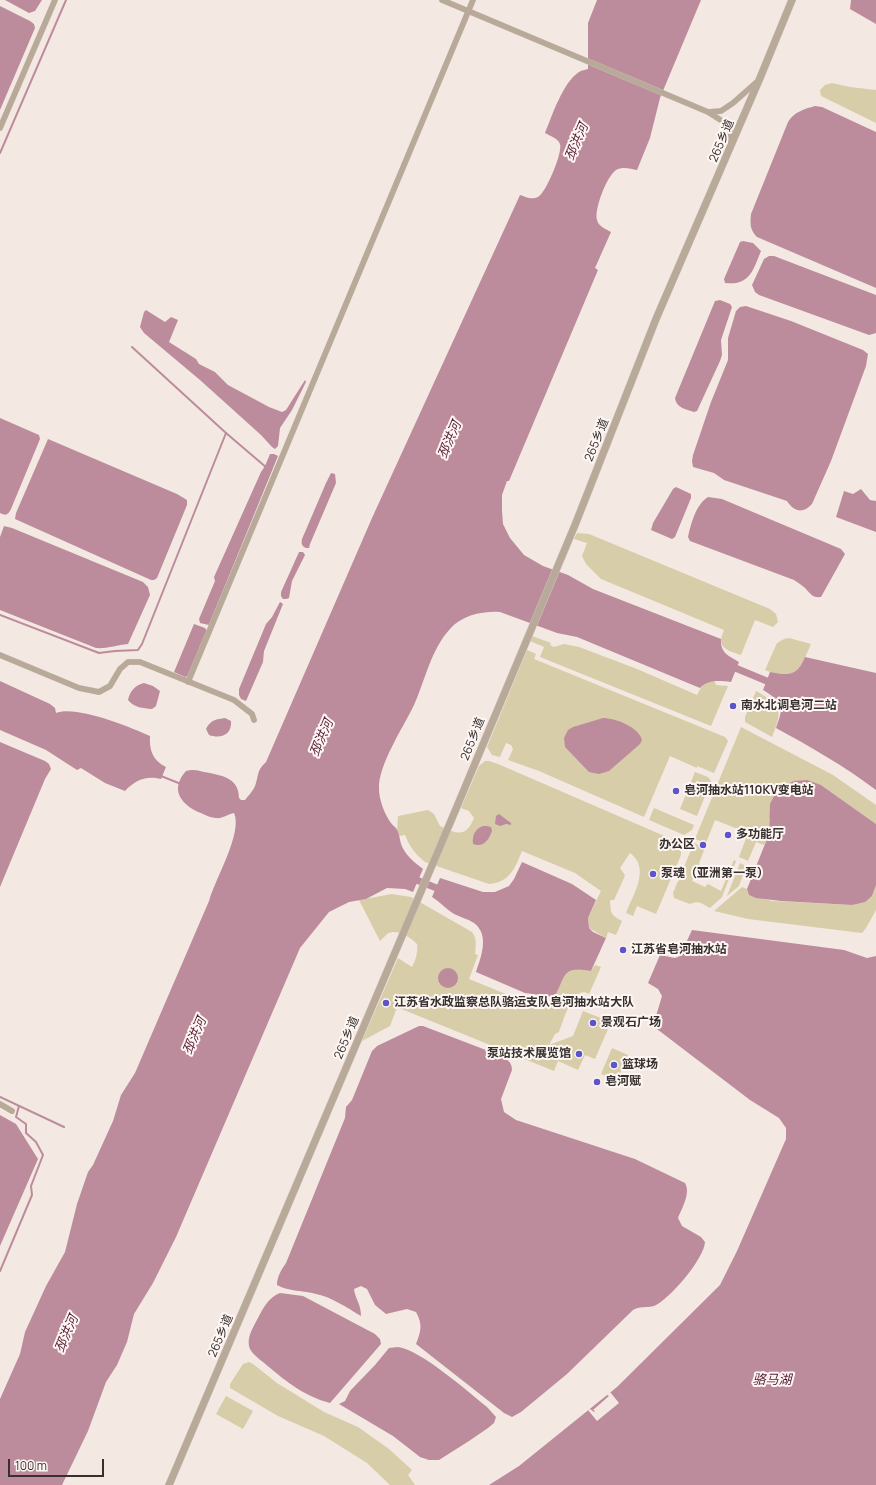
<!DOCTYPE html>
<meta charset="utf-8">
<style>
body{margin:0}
#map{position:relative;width:876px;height:1485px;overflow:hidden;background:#f4e8e2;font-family:Manrope,sans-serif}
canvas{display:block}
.scale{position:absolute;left:8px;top:1459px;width:96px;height:18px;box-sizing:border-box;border:2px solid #36312f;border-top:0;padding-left:5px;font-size:12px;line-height:14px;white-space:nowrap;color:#36312f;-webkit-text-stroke:3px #fef6f3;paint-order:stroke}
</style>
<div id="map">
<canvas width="876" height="1485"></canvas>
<div class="scale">100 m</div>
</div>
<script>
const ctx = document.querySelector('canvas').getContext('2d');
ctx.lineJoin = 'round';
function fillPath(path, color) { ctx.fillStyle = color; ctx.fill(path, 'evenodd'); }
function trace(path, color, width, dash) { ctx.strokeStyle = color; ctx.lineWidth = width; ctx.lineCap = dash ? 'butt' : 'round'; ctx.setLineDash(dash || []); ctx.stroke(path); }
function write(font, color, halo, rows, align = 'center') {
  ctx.font = font + ' Manrope,"Noto Sans SC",sans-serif'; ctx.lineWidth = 4; ctx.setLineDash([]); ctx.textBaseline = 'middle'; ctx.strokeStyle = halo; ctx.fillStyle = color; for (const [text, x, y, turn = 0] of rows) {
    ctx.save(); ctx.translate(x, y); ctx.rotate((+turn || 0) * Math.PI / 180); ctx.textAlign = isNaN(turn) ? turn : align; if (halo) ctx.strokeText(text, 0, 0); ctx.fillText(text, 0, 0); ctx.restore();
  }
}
const green = new Path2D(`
 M 832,83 L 850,87 L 876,90 L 876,123 L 821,96 L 820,90 L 825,85 Z
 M 577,533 L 589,534 L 770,609 L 776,614 L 778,622 L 773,627 L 755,620 L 741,655 C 733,652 721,650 721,640 C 721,637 723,633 724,630 L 601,579 L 586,564 L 582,556 L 587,543 L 574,539 Z
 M 532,636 L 551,643 L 550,645 L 554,647 L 564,644 L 579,647 L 637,669 L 697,695 C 701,686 704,683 714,680 L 716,685 L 728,686 L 711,726 L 540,657 L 544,647 L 530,641 Z
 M 789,638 L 811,644 C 800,669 796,683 765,670 L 777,643 L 784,639 Z
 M 527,650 L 536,654 L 534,659 L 725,737 L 728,741 L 714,773 L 697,766 L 697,768 L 670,756 L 644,817 L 539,771 L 508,760 L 513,749 L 511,745 L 506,743 L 500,757 L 492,755 L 487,747 Z
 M 756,691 C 782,705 783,710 772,737 L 745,722 L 745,717 Z
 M 741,727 L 833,775 L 876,805 L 876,824 L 821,785 L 769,819 L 769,834 L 764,845 L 756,842 L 748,861 L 739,857 L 748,833 L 715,820 L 706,843 L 695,839 Z
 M 485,761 L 489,761 L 498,764 L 676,841 L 681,845 L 681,855 L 656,914 L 637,906 L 633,916 L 626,913 C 633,895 651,868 630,853 L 620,868 L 625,875 L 624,878 L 614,900 L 610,900 C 611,914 610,914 622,921 L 616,935 L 608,932 L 606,938 L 589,928 L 588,918 L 601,891 L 575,873 L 522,851 C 515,868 510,882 489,884 L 425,862 C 415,854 410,847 405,835 L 399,836 L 397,830 L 398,816 L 428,810 L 434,814 L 440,826 C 457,834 466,838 474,818 L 469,811 L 461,808 L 479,766 Z
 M 695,772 L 708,777 L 711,781 L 697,816 L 680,809 Z
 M 654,808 L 694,825 L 692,830 L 684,835 L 649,820 Z
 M 694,843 L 705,848 L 692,881 L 705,887 L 708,884 L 721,891 L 734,860 L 736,861 L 722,897 L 710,908 C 701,903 699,900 690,904 L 674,898 L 673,893 Z
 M 740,863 L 746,866 L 739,886 L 727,896 Z
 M 876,885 L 876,910 L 866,928 L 862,933 L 748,919 L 714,911 L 742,887 L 747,889 L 749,895 L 772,901 L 852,905 L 872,896 Z
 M 392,894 L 411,897 L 472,932 C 477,939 476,945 475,954 L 478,955 L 469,979 L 523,1001 L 551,1003 L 554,1001 C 564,976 561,966 591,971 L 595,965 L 601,967 L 589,994 C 573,984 563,1022 559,1032 L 555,1034 L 549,1045 L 573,1036 L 583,1011 L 611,1022 L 595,1059 L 585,1055 L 578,1070 L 558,1061 L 554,1071 L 399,1008 L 396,1010 L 390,1026 L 362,1041 L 398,958 L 412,967 C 416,959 418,953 417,944 C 410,937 397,928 387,934 C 385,936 382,939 380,941 L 359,900 Z
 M 612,1048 L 628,1055 L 617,1081 L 601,1074 Z
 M 249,1362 L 253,1364 L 277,1383 L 324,1412 L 358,1427 L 389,1449 L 412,1470 L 408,1475 L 415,1485 L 390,1485 L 367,1463 L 324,1436 L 278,1416 L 230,1388 L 230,1384 L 243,1364 Z
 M 226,1396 L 253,1411 L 243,1429 L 216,1414 Z`);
const water = new Path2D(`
 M 5,0 L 42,0 L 35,11 L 29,13 Z
 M 597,0 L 701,0 L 660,98 L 650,138 L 637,170 C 631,169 623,166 616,170 C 607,176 594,209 597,220 C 599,227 606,229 611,232 L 595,268 L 598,270 L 509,481 L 507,481 L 502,495 L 502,511 L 503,524 L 510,538 L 524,555 L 543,566 L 568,575 L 593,589 L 721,639 C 720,653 729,656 739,662 L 731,682 C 719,681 709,679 700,688 L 577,637 L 557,633 L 500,612 C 483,611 462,615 450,629 C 431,649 425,681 414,705 C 403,728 378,765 379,789 C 379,800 385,815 391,823 C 393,826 396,827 397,830 C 399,833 400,840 401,844 C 405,855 414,862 423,869 L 413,892 L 405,889 L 387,888 L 366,899 L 349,902 L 329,912 L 300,948 L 176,1237 L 153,1283 L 134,1314 L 127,1342 L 117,1365 L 106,1382 L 88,1431 L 62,1485 L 0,1485 L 0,1399 L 20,1354 L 25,1332 L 46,1286 L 65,1252 L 77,1204 L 88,1172 L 93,1165 L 113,1121 L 121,1095 L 135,1073 L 209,901 C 215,879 243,833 234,813 C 228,814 222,819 216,818 C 210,818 204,814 198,812 C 180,803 170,789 186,771 C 193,769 197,770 204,772 C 220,775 239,777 239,798 L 241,800 L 245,800 C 248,796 253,791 255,786 C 259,776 256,771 266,762 L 372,518 L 520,195 C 526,197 531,200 538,197 C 546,193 563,152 560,144 C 558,138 550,136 545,133 C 552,116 563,82 579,72 C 582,70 585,70 588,69 L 588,23 Z
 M 851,0 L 876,0 L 876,24 L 850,9 Z
 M 0,6 L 30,21 L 34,24 L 35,28 L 0,110 Z
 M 815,106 L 822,107 L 876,132 L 876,288 L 757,237 C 750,230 750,224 751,214 L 788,122 C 794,112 804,109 815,106 Z
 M 743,241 L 753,243 L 761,251 C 753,270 750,286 725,283 L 724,279 L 740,242 Z
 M 769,256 L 774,256 L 876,295 L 876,333 L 869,335 L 759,295 L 755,292 L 752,285 L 764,259 Z
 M 720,300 L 730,304 L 732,307 L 721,340 L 722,355 L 720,361 L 697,411 L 694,412 C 686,409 676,408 675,398 L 715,301 Z
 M 746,306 L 791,321 L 863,350 L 868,354 L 866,366 L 831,461 L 812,504 C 803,514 794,512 787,501 L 724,480 L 714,473 L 693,467 L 692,461 L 693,455 L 711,402 L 728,360 L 728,338 L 736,311 L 740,307 Z
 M 146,310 L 165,322 L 171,317 L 178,320 L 169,342 L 196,359 L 199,364 L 215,372 L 228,385 L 269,407 L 282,412 L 286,410 L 305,380 L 306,382 L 292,410 L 280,428 L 278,446 L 275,449 L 272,447 L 261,435 L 200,380 L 144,333 L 140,327 L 144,312 Z
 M 0,418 L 39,435 L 40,439 L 11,509 C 8,515 6,516 0,513 Z
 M 48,439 L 177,494 L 187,500 L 187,505 L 157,578 L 154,580 L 151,580 L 15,519 L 16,513 Z
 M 270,454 L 274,454 L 278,456 L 209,625 L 200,623 L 199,619 L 215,581 L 214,577 L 261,472 L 265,466 Z
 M 331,473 L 335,474 L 336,483 L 310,544 L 309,548 L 306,548 C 302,546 301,544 302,539 L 326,483 Z
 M 676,487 L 691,494 L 691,498 L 675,537 L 672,539 L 651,530 L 653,523 L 673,489 Z
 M 861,489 L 870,500 L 876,501 L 876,532 L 836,517 L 844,491 L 853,494 Z
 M 708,497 L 722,499 L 841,549 L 845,554 L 821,597 C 812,598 811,594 805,588 C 802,585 798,583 794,580 L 690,541 L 688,537 C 691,524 696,504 708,497 Z
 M 4,526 L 12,528 L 143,582 L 148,587 L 150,595 L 128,644 C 117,645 106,649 96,648 L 0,610 L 0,537 Z
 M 299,552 L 303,552 L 305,555 L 292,581 L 289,598 L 286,599 L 283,599 L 281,596 L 281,592 Z
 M 280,602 L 283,604 L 264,651 L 263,662 L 246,701 L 241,699 L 239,695 L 239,689 L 266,624 L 272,617 Z
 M 194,624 L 205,628 L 207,631 L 188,676 L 185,677 L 174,672 Z
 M 805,657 L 876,673 L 876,790 C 844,766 811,747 776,728 C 784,706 784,703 763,690 L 770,672 C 789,676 797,676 805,657 Z
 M 0,681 L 50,704 L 55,708 L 56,713 C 76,705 130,727 150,736 C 149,750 153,761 166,767 L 161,779 C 146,775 135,780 125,791 L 105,783 L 81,768 L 77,770 L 46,750 L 0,730 Z
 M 144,683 L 153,686 L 160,691 L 156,706 L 152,709 C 142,708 135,708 128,700 C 130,691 135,685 144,683 Z
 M 225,718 L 231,721 C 232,735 221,739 209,735 L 206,729 C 210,720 217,719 225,718 Z
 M 603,718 C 615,718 639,727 642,740 L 640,744 L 609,771 L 599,774 L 589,772 L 565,747 L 564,738 L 568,730 L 573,727 Z
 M 0,742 L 45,761 L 49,764 L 51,769 L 45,779 L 0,887 Z
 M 807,780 L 821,785 L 876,824 L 876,885 L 872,896 L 865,902 L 852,905 L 781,901 L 756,898 L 749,895 L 747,889 L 769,834 L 770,804 L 775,794 L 783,786 L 794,781 Z
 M 499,814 L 511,823 L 511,825 L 506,824 L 500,826 L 495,824 L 496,816 Z
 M 483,826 L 487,826 L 491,827 L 492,831 C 489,840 483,848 473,844 C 472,835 475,829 483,826 Z
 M 522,862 L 572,884 L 596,900 L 588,918 L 589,928 L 593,932 L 606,938 L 591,971 C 563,967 566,973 555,997 L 525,993 L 476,972 C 481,957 490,935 474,923 C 468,919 460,917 454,914 C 446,909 440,902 432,897 L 440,878 L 483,892 L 495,892 L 509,886 L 514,879 Z
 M 692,930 L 844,950 L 867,958 L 876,956 L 876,1485 L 489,1485 L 519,1466 L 617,1387 L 720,1285 L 737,1251 L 786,1139 L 786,1128 L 779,1118 L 750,1100 L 653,1026 L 662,996 L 658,989 L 648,983 L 660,955 L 675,958 L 680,956 Z
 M438 978a10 10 0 1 1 20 0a10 10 0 1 1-20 0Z
 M 419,1026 L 423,1026 L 499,1055 C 506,1059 512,1061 512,1070 L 501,1099 L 504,1112 L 516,1120 L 635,1159 L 685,1183 C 691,1193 682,1208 678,1218 L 682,1226 L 701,1237 L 705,1242 C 704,1259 669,1300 654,1306 C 647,1308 639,1306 633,1310 L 567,1374 L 521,1412 L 512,1417 L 504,1413 L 416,1344 C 421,1331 423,1325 416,1312 L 407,1309 L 386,1314 L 375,1305 L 367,1289 L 361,1286 L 354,1289 C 355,1299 361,1303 361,1316 C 347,1308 332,1297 316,1294 C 303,1290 289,1292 277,1285 C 277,1277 281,1270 286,1263 L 345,1118 L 346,1107 L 352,1100 L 372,1051 L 377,1046 Z
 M 0,1115 L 16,1124 L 38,1159 L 0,1246 Z
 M 280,1293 L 303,1296 L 375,1334 L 380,1339 L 381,1344 L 330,1403 C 303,1396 283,1379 263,1362 C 258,1358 250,1352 249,1346 C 247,1336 254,1326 258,1318 C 263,1308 269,1297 280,1293 Z
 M 398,1347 C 421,1350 467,1391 487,1407 L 496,1417 L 494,1423 L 488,1428 L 469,1441 L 439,1460 L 429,1460 L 420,1457 L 393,1436 L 339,1404 L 345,1401 L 350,1391 L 375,1365 L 389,1348 Z`);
const pier = new Path2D(`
 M 610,1392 L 619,1403 L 597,1421 L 588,1410 L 590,1409 L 594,1412 L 595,1411 L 593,1410 L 609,1396 L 607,1395 Z`);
const stream = new Path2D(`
 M 0,153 L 66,0
 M 132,347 L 226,433 L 267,468
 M 0,615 L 99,653 L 115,651 L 138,650 L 142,644 L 226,433
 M 161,776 L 181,784
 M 0,1097 L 64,1127
 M 0,1271 L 32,1195 L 31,1186 L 43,1155 L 36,1142 L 26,1133 L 26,1124 L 16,1117 L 19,1106`);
const canal = new Path2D(`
 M 728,665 L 774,684
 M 409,877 L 444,891`);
const minor = new Path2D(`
 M 442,0 L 708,112 L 730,126 L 731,145
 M 709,112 L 721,111 L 733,103 L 759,80
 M 0,128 L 55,0
 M 0,655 L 79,688 L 99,692 L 110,686 L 120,669 L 128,662 L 140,662 L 234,700 L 252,714 L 254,720
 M 188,682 L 473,0
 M 0,1104 L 12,1111`);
const tertiary = new Path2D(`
 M 169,1485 L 453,816 L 575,525 L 656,319 L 760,78 L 792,0`);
const markers = [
 [733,706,4,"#5d53cb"],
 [676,791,4,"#5d53cb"],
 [728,835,4,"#5d53cb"],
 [703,845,4,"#5d53cb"],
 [653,874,4,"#5d53cb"],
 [623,950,4,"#5d53cb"],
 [386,1003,4,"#5d53cb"],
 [593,1023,4,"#5d53cb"],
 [579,1054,4,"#5d53cb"],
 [614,1065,4,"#5d53cb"],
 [597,1082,4,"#5d53cb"]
];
const streetNames = [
 ["265乡道",722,141,-67],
 ["265乡道",597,440,-68],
 ["265乡道",473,739,-68],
 ["265乡道",347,1038,-67],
 ["265乡道",221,1336,-67]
];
const poiNames = [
 ["南水北调皂河二站",741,706],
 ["皂河抽水站110KV变电站",684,791],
 ["多功能厅",736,835],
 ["办公区",695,845,"right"],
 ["泵魂（亚洲第一泵）",661,874],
 ["江苏省皂河抽水站",631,950],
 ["江苏省水政监察总队骆运支队皂河抽水站大队",394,1003],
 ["景观石广场",601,1023],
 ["泵站技术展览馆",571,1054,"right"],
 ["篮球场",622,1065],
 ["皂河赋",605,1082]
];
const waterNames = [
 ["邳洪河",577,142,-67],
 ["邳洪河",450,440,-67],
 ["邳洪河",322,738,-67],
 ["邳洪河",195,1036,-67],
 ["邳洪河",67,1334,-67],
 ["骆马湖",772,1380]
];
fillPath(green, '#d7cda8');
fillPath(water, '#bc8c9d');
fillPath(pier, '#f4e8e2');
trace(stream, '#bc8c9d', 2);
trace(canal, '#bc8c9d', 7);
trace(minor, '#cec3be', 6);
trace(tertiary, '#cec3be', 8);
trace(minor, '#b8a999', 5.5);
trace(tertiary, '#b8a999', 7);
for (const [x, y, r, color] of markers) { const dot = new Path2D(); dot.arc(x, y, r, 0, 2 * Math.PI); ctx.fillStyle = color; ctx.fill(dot); trace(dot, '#fef6f3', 1.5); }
write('12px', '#36312f', '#fef6f3', streetNames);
write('bold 12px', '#36312f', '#fef6f3', poiNames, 'left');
write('italic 13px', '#551a34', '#fef6f3', waterNames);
</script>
